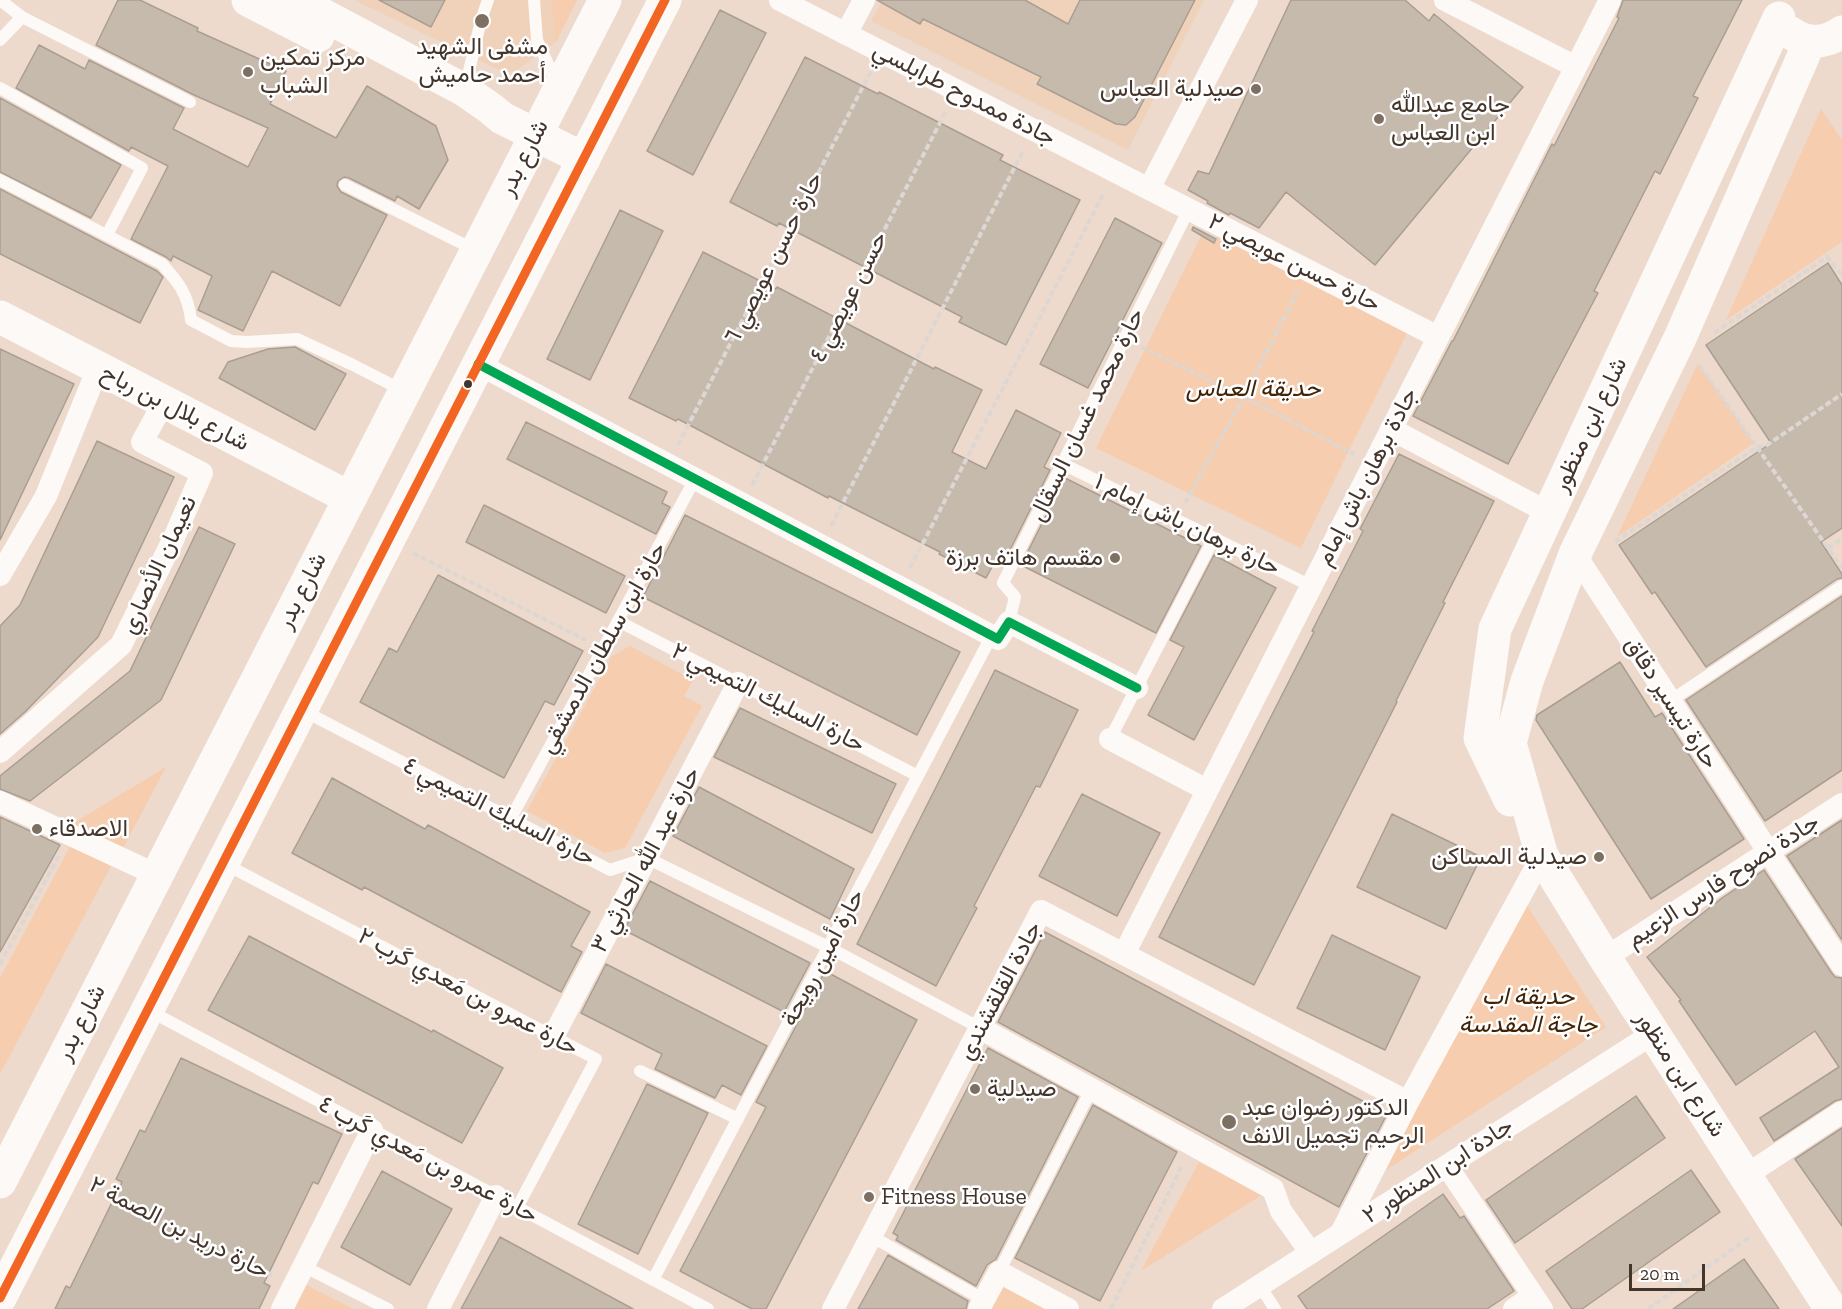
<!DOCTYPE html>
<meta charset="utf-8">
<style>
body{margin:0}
#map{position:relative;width:1842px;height:1309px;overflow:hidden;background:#eddacc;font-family:"Zilla Slab",serif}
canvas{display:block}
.scale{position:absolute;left:1629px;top:1264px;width:76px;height:27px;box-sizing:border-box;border:3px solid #43352b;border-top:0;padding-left:8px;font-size:18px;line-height:21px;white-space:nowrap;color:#43352b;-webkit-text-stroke:4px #fff;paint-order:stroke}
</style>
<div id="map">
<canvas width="1842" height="1309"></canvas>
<div class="scale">20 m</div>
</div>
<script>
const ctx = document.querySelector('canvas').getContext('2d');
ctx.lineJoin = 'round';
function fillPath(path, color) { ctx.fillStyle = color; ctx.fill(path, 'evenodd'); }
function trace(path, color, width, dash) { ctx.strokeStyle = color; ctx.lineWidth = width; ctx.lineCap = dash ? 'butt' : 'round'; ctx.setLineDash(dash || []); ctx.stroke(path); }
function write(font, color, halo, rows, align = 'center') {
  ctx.font = font + ' "Zilla Slab",Vazirmatn,serif'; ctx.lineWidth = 5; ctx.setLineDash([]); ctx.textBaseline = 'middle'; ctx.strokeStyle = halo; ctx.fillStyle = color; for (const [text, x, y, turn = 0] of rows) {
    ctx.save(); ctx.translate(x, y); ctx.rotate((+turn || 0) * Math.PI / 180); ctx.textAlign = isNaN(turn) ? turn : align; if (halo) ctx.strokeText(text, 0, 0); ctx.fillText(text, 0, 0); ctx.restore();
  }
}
const built = new Path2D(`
 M 354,0 L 577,0 L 556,42 L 517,70 L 505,73 Z
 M 882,0 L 1204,0 L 1128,150 L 871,21 Z`);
const green = new Path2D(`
 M 553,0 L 577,0 L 556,42 L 552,4 Z
 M 1821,109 L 1842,140 L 1842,242 L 1726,320 Z
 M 1201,236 L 1213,243 L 1218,236 L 1409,329 L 1301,548 L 1096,448 Z
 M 1698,363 L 1754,443 L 1617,537 Z
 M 630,646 L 693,680 L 684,696 L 702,706 L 625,848 L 605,853 L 527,811 L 612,656 Z
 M 166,767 L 122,850 L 72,824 Z
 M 71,845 L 111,866 L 0,1074 L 0,978 Z
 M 1522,898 L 1606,1027 L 1386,1170 Z
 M 1199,1162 L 1262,1195 L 1141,1271 Z
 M 1002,1276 L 1061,1309 L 983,1309 Z
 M 306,1285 L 354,1309 L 293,1309 Z`);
const building = new Path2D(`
 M 118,0 L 140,0 L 198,28 L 197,31 L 286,71 L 270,104 L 336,138 L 367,86 L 436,126 L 448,160 L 419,209 L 397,196 L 395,201 L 349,178 L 344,177 L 338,181 L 337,186 L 341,192 L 387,215 L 340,306 L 272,271 L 243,331 L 198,310 L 212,276 L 173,256 L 171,261 L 166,257 L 131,239 L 168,166 L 131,147 L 129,151 L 16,88 L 39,45 L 85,69 L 89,60 L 184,108 L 173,129 L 248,167 L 268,128 L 194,95 L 96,45 Z
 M 379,0 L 445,0 L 431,27 Z
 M 877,0 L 1025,0 L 1068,24 L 1080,0 L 1195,0 L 1135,117 L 1126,125 L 1116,124 L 1037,84 L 1041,77 L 923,19 L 920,24 Z
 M 1291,0 L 1405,0 L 1429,21 L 1434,14 L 1523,87 L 1375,265 L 1286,192 L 1259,228 L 1230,213 L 1229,215 L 1207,203 L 1208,201 L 1188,190 L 1198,171 L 1209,174 Z
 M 1623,0 L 1742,0 L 1693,96 L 1698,98 L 1660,174 L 1655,171 L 1594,291 L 1598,293 L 1508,464 L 1413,416 L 1452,341 L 1453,341 L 1552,144 L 1554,146 L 1619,18 L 1617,17 Z
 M 720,10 L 766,33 L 693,175 L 647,151 Z
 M 805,57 L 878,94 L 879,92 L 1003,155 L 1000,160 L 1080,200 L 1006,345 L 959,322 L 962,317 L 779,223 L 777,226 L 730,202 Z
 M 0,98 L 121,165 L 91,218 L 0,172 Z
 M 0,189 L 157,271 L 163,277 L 140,323 L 0,254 Z
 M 620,210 L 663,231 L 590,380 L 547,359 Z
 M 1115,218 L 1162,243 L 1088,388 L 1040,364 Z
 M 1193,227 L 1216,239 L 1214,243 L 1192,230 Z
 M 703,252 L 776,289 L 777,287 L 934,369 L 935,367 L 982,390 L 952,452 L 986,469 L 1016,410 L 1061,433 L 1044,467 L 1050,470 L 1006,558 L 999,554 L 986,578 L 939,554 L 940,552 L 829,496 L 828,498 L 678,419 L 676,421 L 629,398 Z
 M 1828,263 L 1842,285 L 1842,528 L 1821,542 L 1842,574 L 1842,578 L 1837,579 L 1706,667 L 1655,592 L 1652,594 L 1619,545 L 1771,443 L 1706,345 Z
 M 295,347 L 346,374 L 315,430 L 219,378 L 228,362 L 268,349 Z
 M 0,349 L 74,384 L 0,540 Z
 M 526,422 L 667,492 L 662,503 L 670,507 L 656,534 L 507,459 Z
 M 97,441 L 174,477 L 98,637 L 25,712 L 0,734 L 0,626 L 20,605 Z
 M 1399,454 L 1494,501 L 1443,602 L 1445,603 L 1396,701 L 1397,702 L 1254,985 L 1159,937 L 1314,632 L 1312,631 L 1363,531 L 1360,529 Z
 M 1065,478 L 1201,546 L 1156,633 L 1021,565 Z
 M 484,505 L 625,576 L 606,613 L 466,542 Z
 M 685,515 L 960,652 L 917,735 L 643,597 Z
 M 199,527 L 235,544 L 161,700 L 30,801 L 0,789 L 0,776 L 130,671 Z
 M 1214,555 L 1276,588 L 1194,740 L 1148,715 L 1184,647 L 1170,640 Z
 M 438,575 L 583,651 L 554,705 L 545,701 L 504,778 L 360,702 L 389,648 L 397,652 Z
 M 1842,596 L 1842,770 L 1765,821 L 1686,700 Z
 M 1620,662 L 1655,717 L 1662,713 L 1744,839 L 1651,899 L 1536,720 L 1537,715 Z
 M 995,670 L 1078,710 L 1040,787 L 1036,786 L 974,906 L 977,908 L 936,986 L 857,944 Z
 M 740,708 L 896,784 L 872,833 L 714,757 Z
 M 332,778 L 425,829 L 428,825 L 590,912 L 571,946 L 582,952 L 561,992 L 364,887 L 362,890 L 292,853 Z
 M 699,787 L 854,869 L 830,919 L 673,836 Z
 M 1082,794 L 1160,833 L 1117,916 L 1039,876 Z
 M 1392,814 L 1481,857 L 1446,929 L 1357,887 Z
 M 0,817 L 60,845 L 0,952 Z
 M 1842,820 L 1842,940 L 1787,856 Z
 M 1764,870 L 1831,972 L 1835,977 L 1842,978 L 1842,1099 L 1835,1101 L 1774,1141 L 1760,1118 L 1839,1067 L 1815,1031 L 1736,1085 L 1679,1001 L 1681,1000 L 1647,957 L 1722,898 Z
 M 650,881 L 810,963 L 784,1012 L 624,930 Z
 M 1045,932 L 1387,1114 L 1339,1207 L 998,1022 Z
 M 1332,935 L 1420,977 L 1385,1050 L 1297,1008 Z
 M 249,936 L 432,1032 L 433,1030 L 503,1068 L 462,1143 L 208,1010 Z
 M 606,964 L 767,1046 L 741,1095 L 722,1085 L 715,1098 L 655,1069 L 662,1054 L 581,1013 Z
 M 825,971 L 917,1020 L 766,1309 L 752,1309 L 680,1271 L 766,1107 L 756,1102 Z
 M 988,1048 L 1078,1097 L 996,1259 L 987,1265 L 976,1286 L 896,1240 L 898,1236 L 893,1233 Z
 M 181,1058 L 342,1134 L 318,1184 L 313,1182 L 264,1283 L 270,1286 L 259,1309 L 55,1309 L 66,1286 L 70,1288 L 122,1182 L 116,1179 L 140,1130 L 145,1132 Z
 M 647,1084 L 708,1113 L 638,1254 L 578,1224 Z
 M 1636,1096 L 1665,1138 L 1515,1243 L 1486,1200 Z
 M 1093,1105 L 1177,1152 L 1100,1301 L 1015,1258 Z
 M 1842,1128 L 1842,1226 L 1795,1159 Z
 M 1691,1170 L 1720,1212 L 1582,1309 L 1572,1309 L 1546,1271 Z
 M 382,1171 L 452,1209 L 410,1285 L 341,1247 Z
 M 1443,1194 L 1460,1218 L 1464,1216 L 1514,1291 L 1487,1309 L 1307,1309 L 1298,1296 Z
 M 500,1237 L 633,1309 L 461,1309 Z
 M 888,1255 L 968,1301 L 966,1309 L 858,1309 Z
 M 1744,1259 L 1779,1309 L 1673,1309 Z`);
const path = new Path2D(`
 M 1714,333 L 1827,257 L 1842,275
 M 1141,347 L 1244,397 L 1354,454
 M 1700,366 L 1842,568
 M 678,445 L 871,71
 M 752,485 L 946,111
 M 1185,503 L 1244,397 L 1298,290
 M 831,526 L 1023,151
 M 1615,542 L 1757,447 L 1767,445 L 1842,394
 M 1828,548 L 1842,539
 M 413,553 L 586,640
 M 910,568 L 1105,191
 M 0,964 L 60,854
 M 90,1184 L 274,1276
 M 1111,1309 L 1182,1166
 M 1648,1309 L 1751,1236`);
const lane = new Path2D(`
 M 0,0 L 22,17
 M 534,0 L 537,40 L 557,84
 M 0,40 L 22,17 L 190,102
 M 0,88 L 142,168 L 107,235
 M 465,88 L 481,20 L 488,0
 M 0,180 L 162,264 C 179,283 188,294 191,320 L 231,341 L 247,342 L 297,339 L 351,364 L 404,391
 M 345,185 L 475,250
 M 1063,464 L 1311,586
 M 618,621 L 918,776
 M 1009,622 L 1015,597 L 1003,583 L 1189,209
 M 1670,701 L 1842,586
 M 302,710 L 610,870 L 647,858 L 828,947 L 980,1028
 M 1110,739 L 1214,538
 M 511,818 L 695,479
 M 223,863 L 596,1059 L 517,1208
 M 148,1010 L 708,1309
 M 640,1071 L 738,1119
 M 871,1236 L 984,1300
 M 303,1266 L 388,1309
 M 999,1272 L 1092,1088
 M 653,1280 L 992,635
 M 1260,1286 L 1275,1309`);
const street = new Path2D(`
 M 780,0 L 1438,337
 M 1445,0 L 1576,67
 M 846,34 L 864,0
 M 1149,189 L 1247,0
 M 478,364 L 998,639 L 1009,622 L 1137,688
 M 1391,429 L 1549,513
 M 1575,554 L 1842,965
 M 0,575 L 46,496 L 98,368
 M 1110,739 L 1207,790
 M 0,752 L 121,645 L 173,540 L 202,473 L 142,442 L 164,402
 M 0,802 L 157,875
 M 1124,954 L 1610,0
 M 1605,958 L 1842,804
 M 980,1028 L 1273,1189 L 1281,1211 L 1311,1253
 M 553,1037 L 738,683
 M 1447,1166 L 1542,1309
 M 1745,1176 L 1842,1112
 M 1341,1233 L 1408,1102 L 1542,856
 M 282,1309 L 372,1130
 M 438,1309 L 496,1196
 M 833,1309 L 1041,911 L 1408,1102
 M 979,1309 L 999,1272 L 1068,1309
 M 1223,1309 L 1654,1033
 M 1514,1309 L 1533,1296`);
const secondary = new Path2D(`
 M 248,0 L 318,36
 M 295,0 L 464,90 L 490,108 L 502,118 L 584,159
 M 1791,33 C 1807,45 1826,43 1842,32
 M 1810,41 L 1680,338 L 1575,554 L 1527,681 L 1510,743 L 1542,856 L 1605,958 L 1831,1309
 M 0,317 L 350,498
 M 1510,800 L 1480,738 L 1495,629 L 1779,18`);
const primary = new Path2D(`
 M 0,1182 L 605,0
 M 0,1298 L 665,0`);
const bus1 = new Path2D(`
 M 478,364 L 998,639 L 1009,622 L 1137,688`);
const bus2 = new Path2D(`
 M 0,1298 L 665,0`);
const markers = [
 [482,21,8,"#7e6f63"],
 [248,72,6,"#7e6f63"],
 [1256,89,6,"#7e6f63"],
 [1379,119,6,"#7e6f63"],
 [468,384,5,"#43352b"],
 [1115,558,6,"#7e6f63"],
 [37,829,6,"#7e6f63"],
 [1599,857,6,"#7e6f63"],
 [975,1089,6,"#7e6f63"],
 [1229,1122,8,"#7e6f63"],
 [869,1197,6,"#7e6f63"]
];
const poiNames = [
 ["مشفى الشهيد",482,47,"center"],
 ["أحمد حاميش",482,75,"center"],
 ["مركز تمكين",260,58],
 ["الشباب",260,86],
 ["صيدلية العباس",1244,89,"right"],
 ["جامع عبدالله",1391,105],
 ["ابن العباس",1391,133],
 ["مقسم هاتف برزة",1103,558,"right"],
 ["الاصدقاء",49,829],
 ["صيدلية المساكن",1587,857,"right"],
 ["صيدلية",987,1089],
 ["الدكتور رضوان عبد",1242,1108],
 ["الرحيم تجميل الانف",1242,1136],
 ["Fitness House",881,1197]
];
const streetNames = [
 ["جادة ممدوح طرابلسي",964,94,27],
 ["شارع بدر",524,158,-63],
 ["حارة حسن عويصي ٦",774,258,-63],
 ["حارة حسن عويصي ٢",1294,263,27],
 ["حسن عويصي ٤",849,297,-63],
 ["شارع بلال بن رباح",175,408,27],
 ["حارة محمد غسان السقال",1087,415,-64],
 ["شارع ابن منظور",1590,425,-65],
 ["جادة برهان باش إمام",1367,477,-63],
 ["حارة برهان باش إمام ١",1187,525,26],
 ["نعيمان الأنصاري",159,565,-65],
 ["شارع بدر",302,591,-63],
 ["حارة ابن سلطان الدمشقي",603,648,-61],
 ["حارة السليك التميمي ٢",768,698,27],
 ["حارة تيسير دقاق",1671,703,57],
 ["حارة السليك التميمي ٤",499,812,27],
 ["حارة عبد الله الحارثي ٣",646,860,-62],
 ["جادة نصوح فارس الزعيم",1723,881,-33],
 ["حارة أمين رويحة",823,958,-62],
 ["جادة القلقشندي",1000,991,-62],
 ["حارة عمرو بن مَعدي كَرب ٢",468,992,28],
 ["شارع بدر",81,1023,-63],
 ["شارع ابن منظور",1680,1074,57],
 ["حارة عمرو بن مَعدي كَرب ٤",428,1160,28],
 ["جادة ابن المنظور ٢",1438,1171,-33],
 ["حارة دريد بن الصمة ٢",179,1228,27]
];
const parkNames = [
 ["حديقة العباس",1253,389],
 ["حديقة اب",1528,997],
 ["جاجة المقدسة",1528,1025]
];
fillPath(built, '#f0d2bb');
fillPath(green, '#f6cdae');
fillPath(building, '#c6baad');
trace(building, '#aa9e92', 1.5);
trace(path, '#ddd7d3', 4, [6, 3]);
trace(lane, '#fcf9f7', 12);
trace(street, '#fcf9f7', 22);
trace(secondary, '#fcf9f7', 33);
trace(primary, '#fcf9f7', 33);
trace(bus1, '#00a651', 9);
trace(bus2, '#f26522', 9);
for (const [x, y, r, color] of markers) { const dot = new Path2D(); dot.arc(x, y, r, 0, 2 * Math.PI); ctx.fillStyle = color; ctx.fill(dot); trace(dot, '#fff', 2); }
write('24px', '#43352b', '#fff', poiNames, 'left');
write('24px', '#43352b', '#fff', streetNames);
write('italic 24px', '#412307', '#fff', parkNames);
</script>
